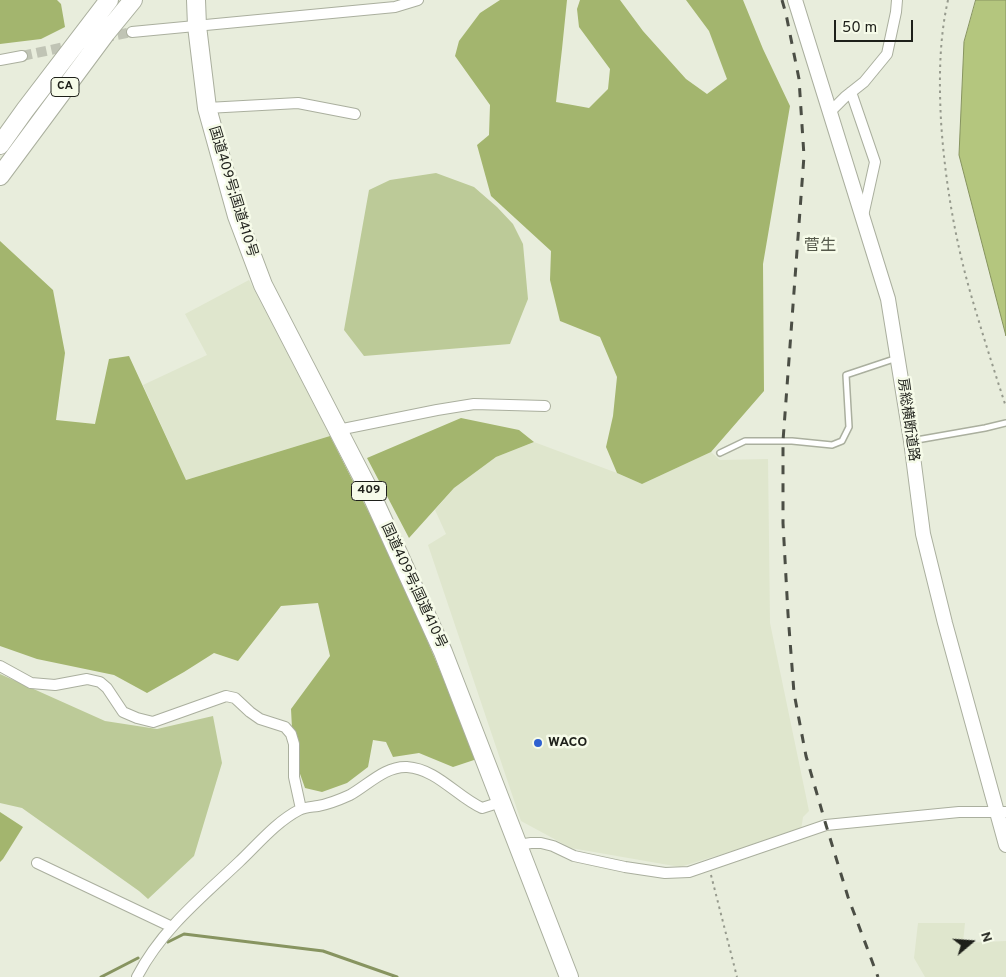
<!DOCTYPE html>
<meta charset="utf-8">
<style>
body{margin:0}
#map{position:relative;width:1006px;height:977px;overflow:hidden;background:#e8eddc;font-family:Overpass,sans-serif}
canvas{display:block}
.north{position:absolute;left:946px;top:917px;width:50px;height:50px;-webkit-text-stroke:4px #f6fbe9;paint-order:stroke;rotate:72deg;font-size:14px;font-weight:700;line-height:20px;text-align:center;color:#1e201a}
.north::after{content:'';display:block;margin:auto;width:18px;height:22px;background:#1e201a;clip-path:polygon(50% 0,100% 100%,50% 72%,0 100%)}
.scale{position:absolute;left:834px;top:20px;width:79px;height:22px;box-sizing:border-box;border:2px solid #1e201a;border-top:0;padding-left:6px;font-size:15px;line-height:18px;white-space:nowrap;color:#1e201a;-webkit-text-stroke:4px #f6fbe9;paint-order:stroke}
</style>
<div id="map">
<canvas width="1006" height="977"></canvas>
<div class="north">N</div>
<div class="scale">50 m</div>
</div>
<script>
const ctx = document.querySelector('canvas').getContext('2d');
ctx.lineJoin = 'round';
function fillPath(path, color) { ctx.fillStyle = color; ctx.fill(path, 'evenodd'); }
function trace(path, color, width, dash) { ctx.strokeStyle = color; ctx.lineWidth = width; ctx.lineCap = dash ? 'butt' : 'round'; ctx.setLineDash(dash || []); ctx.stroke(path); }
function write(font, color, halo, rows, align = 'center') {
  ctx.font = font + ' Overpass,"Noto Sans JP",sans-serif'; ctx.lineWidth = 5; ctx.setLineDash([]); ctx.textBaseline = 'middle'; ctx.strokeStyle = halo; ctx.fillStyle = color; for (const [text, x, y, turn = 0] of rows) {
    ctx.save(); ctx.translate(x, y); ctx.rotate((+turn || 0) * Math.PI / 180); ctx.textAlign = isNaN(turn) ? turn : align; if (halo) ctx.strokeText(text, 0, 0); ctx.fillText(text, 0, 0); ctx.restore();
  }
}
const built = new Path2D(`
 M 249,280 L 330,436 L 186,480 L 143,385 L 207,355 L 185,314 Z
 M 534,442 L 617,473 L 642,484 L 711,452 L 720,460 L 768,459 L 770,623 L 809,811 L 803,817 L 801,830 L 680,867 L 571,848 L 521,821 L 428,545 L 446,534 L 435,510 L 454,488 L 496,457 Z
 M 918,923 L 965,923 L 963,943 L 1006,941 L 1006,977 L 925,977 L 914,958 Z`);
const green = new Path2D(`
 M 436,173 L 474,187 L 497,207 L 513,224 L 523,244 L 528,299 L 510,344 L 364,356 L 344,330 L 369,190 L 390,180 Z
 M 0,674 L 105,721 L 157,729 L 213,716 L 222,763 L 194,856 L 148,899 L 139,891 L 22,808 L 0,803 Z`);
const forest = new Path2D(`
 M 0,0 L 57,0 L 61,4 L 65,27 L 41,39 L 0,44 Z
 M 500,0 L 567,0 L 562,49 L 556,102 L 589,108 L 608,89 L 610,69 L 579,27 L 577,9 L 580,0 L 620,0 L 643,31 L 686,79 L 707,94 L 727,79 L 709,31 L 686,0 L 743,0 L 763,49 L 790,106 L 763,264 L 764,391 L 711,452 L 642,484 L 617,473 L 606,447 L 613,416 L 617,377 L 600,337 L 560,321 L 550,280 L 551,251 L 491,196 L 477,145 L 489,135 L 490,105 L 455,56 L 459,41 L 480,13 Z
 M 0,241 L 53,290 L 65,353 L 56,420 L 95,424 L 109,359 L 129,356 L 186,480 L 330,436 L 394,562 L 474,751 L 474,760 L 453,767 L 419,753 L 393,757 L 386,742 L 373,740 L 368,767 L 347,783 L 322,792 L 305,788 L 299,771 L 294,767 L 291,709 L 330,656 L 318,603 L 281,606 L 238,661 L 214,653 L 184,672 L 147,693 L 114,675 L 37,659 L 0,646 Z
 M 461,418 L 519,430 L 534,442 L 496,457 L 454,488 L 409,538 L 367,458 Z
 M 0,812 L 23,827 L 3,859 L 0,862 Z`);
const water = new Path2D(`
 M 976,0 L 1006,0 L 1006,336 L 959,155 L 964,42 Z`);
const stream = new Path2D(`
 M 168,942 L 184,934 L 323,951 L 397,977
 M 101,977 L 138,958`);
const streetTunnel = new Path2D(`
 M 103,38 L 132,32
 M 22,56 L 74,45`);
const path = new Path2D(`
 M 948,0 C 939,40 939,81 941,121 C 945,183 956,246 974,305 C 984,339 995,373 1006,407
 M 711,875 L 737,977`);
const lane = new Path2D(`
 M 911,441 L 985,428 L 1006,423
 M 720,453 L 745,441 L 792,441 L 832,445 L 842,441 L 849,427 L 846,375 L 897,358`);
const street = new Path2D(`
 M 132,32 L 395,7 L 418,0
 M 0,60 L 22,56
 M 851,92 L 875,162 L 863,216
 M 207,108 L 298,103 L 355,114
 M 830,112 L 845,97 L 864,82 L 887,54 L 896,12 L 897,0
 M 338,430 L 437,410 L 474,404 L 545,406
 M 0,666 L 31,683 L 55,685 L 87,679 L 100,682 L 107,688 L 123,712 L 137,718 L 153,722 L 226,696 L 235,698 L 250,712 L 260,719 L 285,727 L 291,734 L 294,744 L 294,777 L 301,809
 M 518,845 L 531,843 L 541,843 L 553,846 L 574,856 L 625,867 L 665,873 L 689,872 L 826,825 L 959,812 L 1006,812
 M 37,863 L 172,927
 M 137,977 C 161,930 202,897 239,862 C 258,844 276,822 299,810 C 305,807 312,807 318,806 C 329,804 339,800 350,795 C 368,785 385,766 407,767 C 437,769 457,797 482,808 L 501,802`);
const secondary = new Path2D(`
 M 795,0 L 888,299 L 911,441 L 923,534 L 945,623 L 1006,845`);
const highway = new Path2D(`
 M 196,0 L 197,26 L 207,108 L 237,216 L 263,285 L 372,496 L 443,652 L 569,977
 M 0,145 L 25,110 L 109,0
 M 0,176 L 106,33 L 133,0`);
const rail = new Path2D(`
 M 782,0 L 786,14 L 799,79 L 804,156 L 783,441 L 783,523 L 788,614 L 794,693 L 806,756 L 826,825 L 848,897 L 878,977`);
const markers = [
 [538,743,5,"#2e61d0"]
];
const shields = [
 [65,87,28],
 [369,491,35]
];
const shieldNames = [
 ["CA",65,87],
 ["409",369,491]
];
const streetNames = [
 ["国道409号;国道410号",232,192,73],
 ["房総横断道路",907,420,82],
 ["国道409号;国道410号",413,586,65]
];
const poiNames = [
 ["WACO",548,743]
];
const quarterNames = [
 ["菅生",820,247]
];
fillPath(built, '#dfe6cd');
fillPath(green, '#bcca98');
fillPath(forest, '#a3b56e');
fillPath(water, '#b4c67e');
trace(water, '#879460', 1);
trace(stream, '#879460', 3);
trace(streetTunnel, '#c0c4b5', 10, [10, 5]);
trace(lane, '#aaaf9e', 8);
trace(street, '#aaaf9e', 12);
trace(secondary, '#aaaf9e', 16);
trace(highway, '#aaaf9e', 20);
trace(path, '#969a8d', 2, [2.5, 4]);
trace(lane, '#fff', 5);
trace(street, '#fff', 10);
trace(secondary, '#fff', 14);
trace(highway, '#fff', 18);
trace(rail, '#4b4e45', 3, [9, 9]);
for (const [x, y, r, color] of markers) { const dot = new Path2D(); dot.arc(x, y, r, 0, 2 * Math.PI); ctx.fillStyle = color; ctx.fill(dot); trace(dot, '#f6fbe9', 2); }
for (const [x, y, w] of shields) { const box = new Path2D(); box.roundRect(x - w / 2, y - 9.5, w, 19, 4); ctx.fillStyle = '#f6fbe9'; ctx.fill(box); trace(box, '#1e201a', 1); }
write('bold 12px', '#1e201a', null, shieldNames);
write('14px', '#1e201a', '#f6fbe9', streetNames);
write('bold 14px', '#1e201a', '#f6fbe9', poiNames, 'left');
write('16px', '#55594b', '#f6fbe9', quarterNames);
</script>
